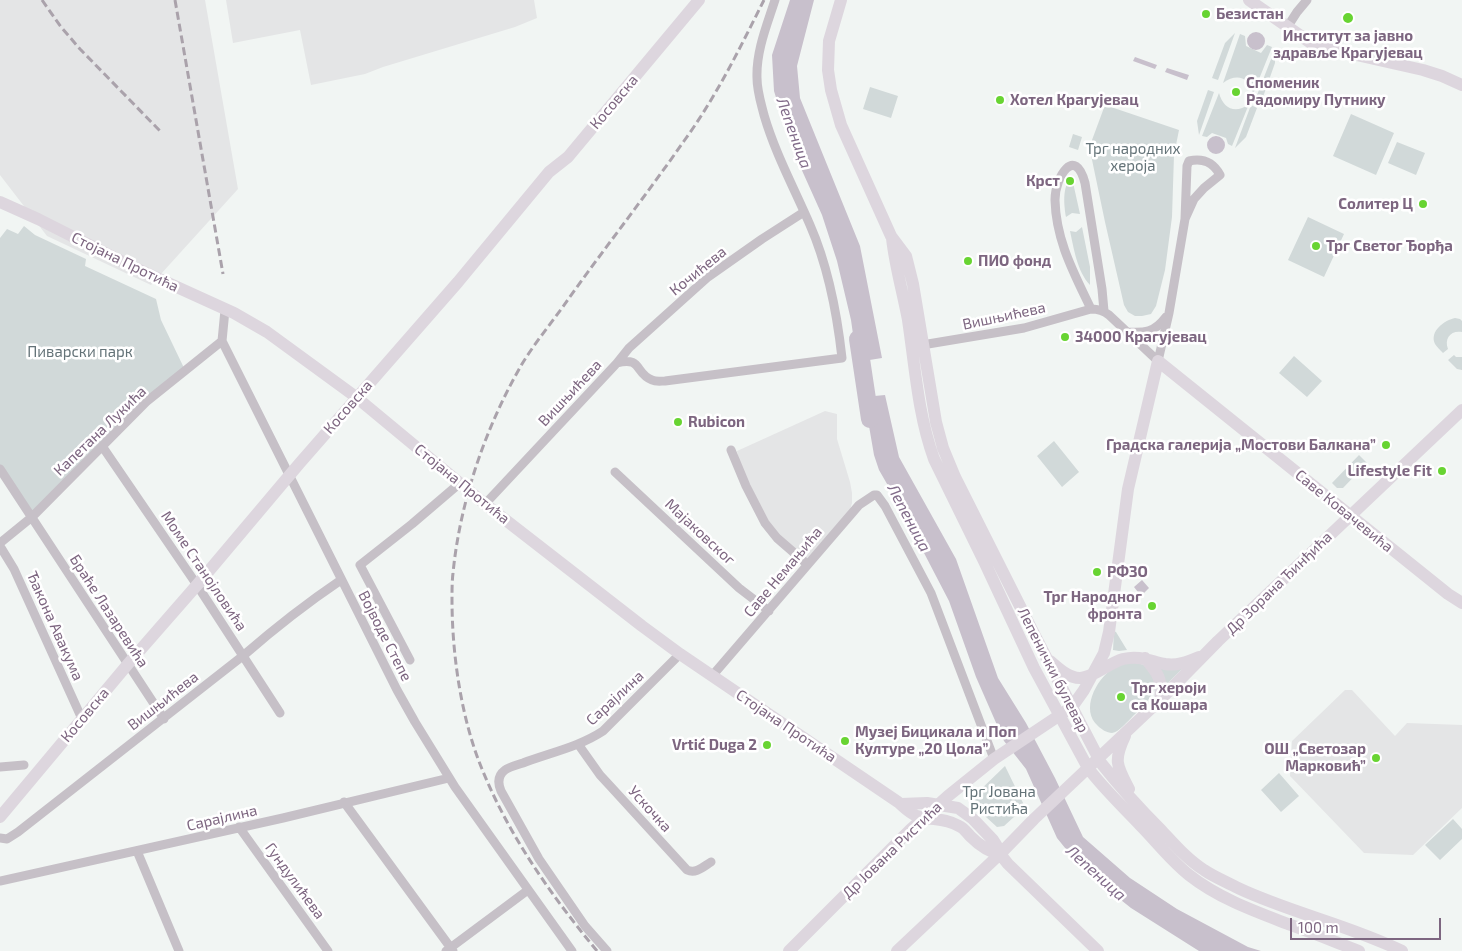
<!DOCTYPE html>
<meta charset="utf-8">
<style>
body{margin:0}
#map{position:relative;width:1462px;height:951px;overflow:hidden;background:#f1f5f3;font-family:"Exo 2",sans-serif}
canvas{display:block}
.scale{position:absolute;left:1290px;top:918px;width:151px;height:22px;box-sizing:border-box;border:2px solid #7d6680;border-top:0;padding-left:6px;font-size:15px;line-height:18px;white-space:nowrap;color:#7d6680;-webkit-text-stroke:4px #fff;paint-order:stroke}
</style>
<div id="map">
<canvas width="1462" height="951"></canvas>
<div class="scale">100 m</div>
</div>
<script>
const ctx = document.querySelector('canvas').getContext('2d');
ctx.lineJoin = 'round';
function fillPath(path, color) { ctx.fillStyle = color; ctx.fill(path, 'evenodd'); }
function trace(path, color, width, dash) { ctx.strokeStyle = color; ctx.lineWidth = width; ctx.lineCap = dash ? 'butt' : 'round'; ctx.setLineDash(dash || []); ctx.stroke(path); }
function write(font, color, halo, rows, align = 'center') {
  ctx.font = font + ' "Exo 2",sans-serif'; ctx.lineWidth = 5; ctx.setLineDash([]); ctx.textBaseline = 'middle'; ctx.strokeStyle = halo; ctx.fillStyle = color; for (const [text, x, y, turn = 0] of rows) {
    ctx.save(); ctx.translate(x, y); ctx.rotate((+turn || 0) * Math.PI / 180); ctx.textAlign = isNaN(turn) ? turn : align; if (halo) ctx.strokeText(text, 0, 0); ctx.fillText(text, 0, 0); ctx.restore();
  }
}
const built = new Path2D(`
 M 0,0 L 205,0 L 238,189 L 151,285 L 47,236 L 0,175 Z
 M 226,0 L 534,0 L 537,18 L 515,27 L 383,67 L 365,74 L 311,85 L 300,30 L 233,43 Z
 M 825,411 L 837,414 L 837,439 L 850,482 L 852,493 L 852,503 L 850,510 L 806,560 L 773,530 L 740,465 L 737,451 Z
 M 1345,690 L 1352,690 L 1395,736 L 1407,723 L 1462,725 L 1462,808 L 1413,855 L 1364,853 L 1290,776 L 1292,741 Z`);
const green = new Path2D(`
 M 1235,33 L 1218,80 L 1212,78 L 1225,43 Z
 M 1240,34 L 1245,36 L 1246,46 L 1261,53 L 1267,45 L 1272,47 L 1253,94 C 1249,77 1237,73 1223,83 Z
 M 1275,49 L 1275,63 L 1263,97 L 1257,95 Z
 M 870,87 L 898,96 L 891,118 L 863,109 Z
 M 1208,90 L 1214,92 L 1199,135 L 1197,121 Z
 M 1219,93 C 1223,108 1235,115 1249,104 L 1232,146 L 1228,144 L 1226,138 L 1212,133 L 1207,137 L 1202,136 Z
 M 1105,105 L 1179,130 L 1174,155 L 1172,217 L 1165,270 L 1156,306 L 1151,314 L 1142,316 L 1135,316 L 1128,312 L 1124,305 L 1105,222 L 1091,155 L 1092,140 Z
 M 1251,105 L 1257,108 L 1246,137 L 1235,148 Z
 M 1351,114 L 1394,133 L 1376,175 L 1333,156 Z
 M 1073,134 L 1082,137 L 1078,150 L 1069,147 Z
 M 1397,142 L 1425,153 L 1416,175 L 1388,163 Z
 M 1071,178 L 1072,178 L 1080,214 L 1072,213 L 1066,217 C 1064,205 1062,187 1071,178 Z
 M 1308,217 L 1344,234 L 1324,277 L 1288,260 Z
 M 24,226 L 35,235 L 86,259 L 85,266 L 156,299 L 161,320 L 184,368 L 31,515 L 0,470 L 0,238 L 7,229 L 18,234 Z
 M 1082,227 L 1090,267 L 1090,285 C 1077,271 1074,249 1070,231 L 1076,232 Z
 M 1455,318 L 1460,319 L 1462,321 L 1462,332 C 1451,330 1444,338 1448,349 L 1443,353 C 1440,350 1437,347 1435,344 C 1429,331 1445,320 1455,318 Z
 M 1454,355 L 1456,357 L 1462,357 L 1462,370 L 1457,369 L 1448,360 Z
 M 1294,356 L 1322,381 L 1307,397 L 1279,373 Z
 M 1054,441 L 1079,472 L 1062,487 L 1037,456 Z
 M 1359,455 L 1367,463 L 1343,488 L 1337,488 L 1332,483 Z
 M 1114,631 L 1116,632 L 1127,650 L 1119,651 L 1113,650 Z
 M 1130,662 L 1146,665 L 1157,685 C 1152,697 1142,708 1133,716 C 1128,721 1119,732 1112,733 C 1107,733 1101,729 1098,726 C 1080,710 1096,680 1112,669 C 1117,665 1124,664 1130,662 Z
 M 1185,666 L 1166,685 L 1160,668 Z
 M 1005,766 L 1025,807 L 1004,826 L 997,827 L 976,808 L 975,803 L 976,794 Z
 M 1279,773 L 1299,796 L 1281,812 L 1261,790 Z
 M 1453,819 L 1462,829 L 1462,839 L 1440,860 L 1425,845 Z`);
const water = new Path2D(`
 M 790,0 L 814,0 L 797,66 L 800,98 L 860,246 L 882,358 L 857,362 L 851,320 L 837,261 L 822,215 L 791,146 L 774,91 L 772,55 Z
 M1247 41a9 9 0 1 1 18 0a9 9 0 1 1-18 0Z
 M 1135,57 L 1157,65 L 1155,69 L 1133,61 Z
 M 1167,68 L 1189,75 L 1187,80 L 1165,72 Z
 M1207 145a9 9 0 1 1 18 0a9 9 0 1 1-18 0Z
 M 885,395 L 899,457 L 956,559 L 998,678 L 1026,723 L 1055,778 L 1083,837 L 1130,878 L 1177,909 L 1248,947 L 1261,951 L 1199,951 L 1131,908 L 1082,869 L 1057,838 L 1026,769 L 1004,741 L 976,677 L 949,601 L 898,503 L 879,470 L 874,455 L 864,397 Z
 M 1142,580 L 1149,588 L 1141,596 L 1134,587 Z`);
const river = new Path2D(`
 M 858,339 L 870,419`);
const street = new Path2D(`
 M 1288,26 L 1297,12 L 1307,0
 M 1091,309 C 1074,273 1056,241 1055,200 C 1055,177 1075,145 1085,183 L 1102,289 L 1104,311
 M 225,310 L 222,341 L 397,690 L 415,722 L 455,787 L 572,951
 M 1126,332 C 1145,333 1154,333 1166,317
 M 922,345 L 1024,328 L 1091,309 C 1098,309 1103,310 1109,315 L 1158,361 L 1169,313 L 1185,219 L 1187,166 L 1189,161 C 1203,158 1213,162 1220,175 L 1204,188 L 1194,199 L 1185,219
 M 617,363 L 629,348 L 708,277 L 762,239 L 804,212
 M 102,446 L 197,585 L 280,713
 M 731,450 L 746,486 L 765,523 L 777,538 L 807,564
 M 0,469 L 164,719
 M 615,472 L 739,588 L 769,611
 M 485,504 L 617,363 C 642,356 635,374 652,380 C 656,382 661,381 665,381 L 842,358 C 837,313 828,266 810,225 C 794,188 775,153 764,115 C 761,103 757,91 757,78 C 756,51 767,25 775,0
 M 0,543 L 32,517 L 146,402 L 222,341
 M 0,546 L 14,569 L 82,719
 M 410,660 L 360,565 L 412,524 L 460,483
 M 712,676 L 859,505 L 874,495 L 877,495 L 885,506 L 931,593 L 994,759
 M 578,744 L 600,775 L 612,788 L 687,870 C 696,874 703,867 711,862
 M 0,767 L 24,765
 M 344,802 L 453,951
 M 239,827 L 328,951
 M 0,838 L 7,839 L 18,832 L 244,655 C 275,628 307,603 341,580
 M 137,851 L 179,951
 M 0,881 L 283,818 L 449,778
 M 446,951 L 528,890
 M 607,951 L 585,926 L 539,859 L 501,791 C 498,784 497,776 505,770 C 509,767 517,765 523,763 C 549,753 579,747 603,731 L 680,654`);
const secondary = new Path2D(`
 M 841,0 L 829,41 L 828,70 L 831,90 L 841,125 L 891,236 L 906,256 L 913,284 L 936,422 L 943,448 L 955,477 L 1033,632 L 1101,763 C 1120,787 1140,809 1162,831 C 1175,845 1188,860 1204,870 C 1214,877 1227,882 1238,888 C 1291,913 1349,925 1402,951
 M 1249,0 L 1311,43 L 1321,47 L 1423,70 L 1442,76 L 1462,85
 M 0,202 L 38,219 L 135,268 L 234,313 L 267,332 L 356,397 L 485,504 L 642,626 L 680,654 L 898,802 C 904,807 909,813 917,816 C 932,821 943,817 959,826 C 964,828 966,832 970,836 C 979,845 988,852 1000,854
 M 892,238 C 895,266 903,293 908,320 C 915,367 918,415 934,459 L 984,561 L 1034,668 L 1088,768 C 1103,788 1122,806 1139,824 C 1156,841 1170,860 1189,875 C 1218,898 1254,911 1288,924 C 1312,932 1335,942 1359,951
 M 1145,658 C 1158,673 1163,680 1160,700
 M 1050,661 C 1059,669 1069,678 1080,678 C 1092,678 1109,663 1123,659 C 1139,655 1150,661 1165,664 C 1177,666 1187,662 1199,657
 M 1125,736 C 1113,761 1117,766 1129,789
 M 901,804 L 927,803 L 958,808 L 973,819 L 993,840 L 998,848 L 1000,854 L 1008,864 L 1098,951
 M 0,817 L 128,664 L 197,585 L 299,464 L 458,282 L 549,172 L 568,157 L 699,0
 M 789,951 L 910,830 L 948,796 L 994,759 L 1072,707 L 1084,690 L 1104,653 L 1109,632 L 1128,489 L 1158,361 L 1448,594 L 1462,603
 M 897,951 L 1000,854 L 1034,819 L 1160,700 L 1218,641 L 1462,410`);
const rail = new Path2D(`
 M 42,0 L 61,27 L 80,49 L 162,133
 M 175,0 L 223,274
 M 597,951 C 551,895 509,836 482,769 C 461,718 452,654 452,600 C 452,591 452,581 453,573 C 460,501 486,426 522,364 C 536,341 554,320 569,298 C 607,245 647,194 684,141 C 716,97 740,48 764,0`);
const markers = [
 [1206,14,5,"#68d432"],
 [1348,18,6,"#68d432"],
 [1236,92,5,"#68d432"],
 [1000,100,5,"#68d432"],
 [1070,181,5,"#68d432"],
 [1423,204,5,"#68d432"],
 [1316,246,5,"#68d432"],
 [968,261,5,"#68d432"],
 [1065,337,5,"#68d432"],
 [678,422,5,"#68d432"],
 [1386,445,5,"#68d432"],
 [1442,471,5,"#68d432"],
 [1097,572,5,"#68d432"],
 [1152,606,5,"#68d432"],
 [1121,697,5,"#68d432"],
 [845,741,5,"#68d432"],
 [767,745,5,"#68d432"],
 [1376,758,5,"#68d432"]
];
const poiNames = [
 ["Безистан",1216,14],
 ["Институт за јавно",1348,36,"center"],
 ["здравље Крагујевац",1348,53,"center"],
 ["Споменик",1246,83],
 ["Радомиру Путнику",1246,100],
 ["Хотел Крагујевац",1010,100],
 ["Крст",1060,181,"right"],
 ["Солитер Ц",1413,204,"right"],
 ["Трг Светог Ђорђа",1326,246],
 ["ПИО фонд",978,261],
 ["34000 Крагујевац",1075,337],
 ["Rubicon",688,422],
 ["Градска галерија „Мостови Балкана”",1376,445,"right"],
 ["Lifestyle Fit",1432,471,"right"],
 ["РФЗО",1107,572],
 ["Трг Народног",1142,597,"right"],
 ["фронта",1142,614,"right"],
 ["Трг хероји",1131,688],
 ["са Кошара",1131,705],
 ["Музеј Бицикала и Поп",855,732],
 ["Културе „20 Цола”",855,749],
 ["Vrtić Duga 2",757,745,"right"],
 ["ОШ „Светозар",1366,749,"right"],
 ["Марковић”",1366,766,"right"]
];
const streetNames = [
 ["Косовска",614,102,-50],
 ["Стојана Протића",125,262,26],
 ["Кочићева",698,271,-39],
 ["Вишњићева",1004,316,-12],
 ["Вишњићева",570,393,-47],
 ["Косовска",348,407,-49],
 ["Капетана Лукића",100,431,-44],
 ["Стојана Протића",462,484,39],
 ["Саве Ковачевића",1344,511,39],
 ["Мајаковског",700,532,43],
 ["Моме Станојловића",204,571,56],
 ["Саве Немањића",783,572,-50],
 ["Др Зорана Ђинђића",1279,583,-44],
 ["Браће Лазаревића",109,611,57],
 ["Ђакона Авакума",55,626,66],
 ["Војводе Степе",385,636,63],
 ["Лепенички булевар",1053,670,63],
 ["Сарајлина",615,698,-43],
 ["Вишњићева",163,701,-38],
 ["Косовска",85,715,-50],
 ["Стојана Протића",786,726,34],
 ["Ускочка",650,809,48],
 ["Сарајлина",222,818,-13],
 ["Др Јована Ристића",892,850,-44],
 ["Гундулићева",295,881,54]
];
const parkNames = [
 ["Трг народних",1133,149],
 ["хероја",1133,166],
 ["Пиварски парк",80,352],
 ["Трг Јована",999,792],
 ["Ристића",999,809]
];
const waterNames = [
 ["Лепеница",794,133,70],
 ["Лепеница",909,518,62],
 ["Лепеница",1096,873,42]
];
fillPath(built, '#e4e5e6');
fillPath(green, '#d1d9d9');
fillPath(water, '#c8c0cc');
trace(river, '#c8c0cc', 18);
trace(street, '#c6c0c7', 9);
trace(secondary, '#ddd6de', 12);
trace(rail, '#aaa2ab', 3, [8, 4]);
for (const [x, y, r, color] of markers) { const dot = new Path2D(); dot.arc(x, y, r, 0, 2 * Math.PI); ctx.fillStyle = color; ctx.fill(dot); trace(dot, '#fff', 2); }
write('bold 15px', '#7d6680', '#fff', poiNames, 'left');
write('15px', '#7d6680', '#fff', streetNames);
write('15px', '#647378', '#fff', parkNames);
write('italic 16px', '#826c8a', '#fff', waterNames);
</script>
